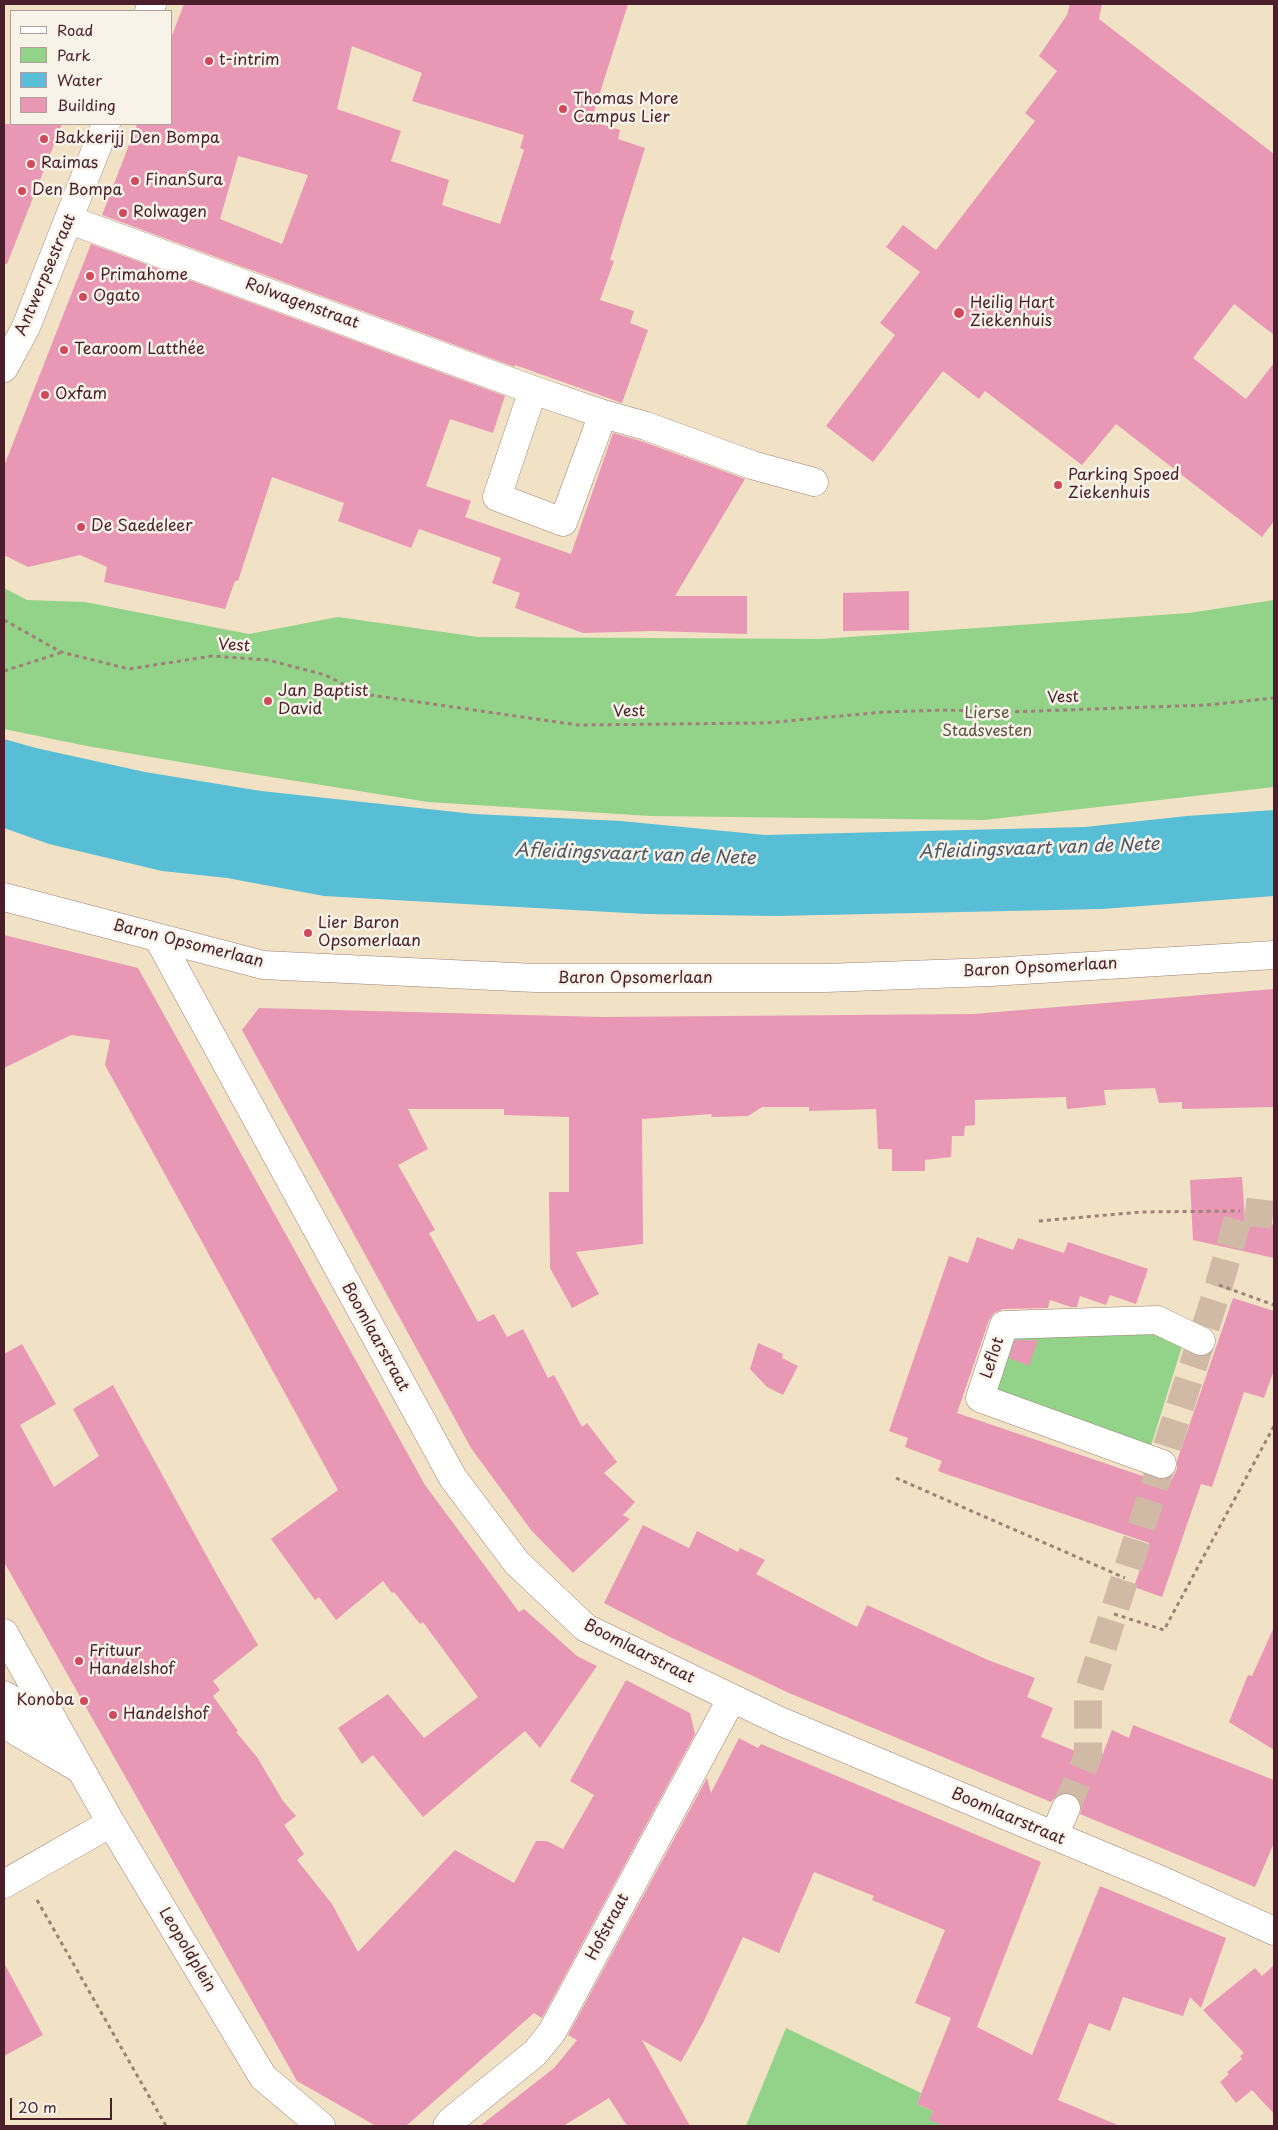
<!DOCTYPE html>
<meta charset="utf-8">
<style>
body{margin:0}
#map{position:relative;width:1278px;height:2130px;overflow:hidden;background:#f1e1c5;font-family:"Playpen Sans",sans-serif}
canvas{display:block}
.frame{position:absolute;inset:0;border:5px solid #4a1f2b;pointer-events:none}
.legend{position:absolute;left:10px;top:10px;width:162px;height:115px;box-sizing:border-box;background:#f7f3e8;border:1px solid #b29e9c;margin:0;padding:6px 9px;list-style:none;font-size:15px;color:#4a1f2b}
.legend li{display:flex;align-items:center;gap:10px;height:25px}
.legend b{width:25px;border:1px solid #b29e9c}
.scale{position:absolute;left:10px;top:2098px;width:102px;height:22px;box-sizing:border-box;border:2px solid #4a1f2b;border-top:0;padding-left:6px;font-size:15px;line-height:18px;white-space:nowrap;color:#4a1f2b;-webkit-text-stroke:4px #f7f3e8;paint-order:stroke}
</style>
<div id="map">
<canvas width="1278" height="2130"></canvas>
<div class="frame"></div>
<ul class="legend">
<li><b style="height:6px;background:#fff"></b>Road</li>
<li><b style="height:14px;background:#93d389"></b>Park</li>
<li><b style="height:14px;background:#58bed6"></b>Water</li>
<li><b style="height:14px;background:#e898b5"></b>Building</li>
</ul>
<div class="scale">20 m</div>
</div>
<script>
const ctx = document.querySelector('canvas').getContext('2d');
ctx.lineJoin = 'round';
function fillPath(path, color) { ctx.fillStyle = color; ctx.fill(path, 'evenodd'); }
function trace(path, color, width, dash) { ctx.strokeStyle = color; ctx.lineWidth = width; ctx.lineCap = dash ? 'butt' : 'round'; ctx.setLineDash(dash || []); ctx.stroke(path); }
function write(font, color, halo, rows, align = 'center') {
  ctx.font = font + ' "Playpen Sans",sans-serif'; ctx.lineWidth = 5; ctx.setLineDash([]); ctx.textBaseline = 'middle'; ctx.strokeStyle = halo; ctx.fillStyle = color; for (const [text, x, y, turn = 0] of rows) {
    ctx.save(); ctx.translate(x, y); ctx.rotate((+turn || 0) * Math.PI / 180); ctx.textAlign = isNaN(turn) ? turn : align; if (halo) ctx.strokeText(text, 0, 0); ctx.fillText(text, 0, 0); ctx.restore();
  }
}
const green = new Path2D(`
 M 4,588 L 27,600 L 85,602 L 249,634 L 338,617 L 478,637 L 821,639 L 1189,613 L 1274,600 L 1274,787 L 984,820 L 650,816 L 428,802 L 221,769 L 87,746 L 4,729 Z
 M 1154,1330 L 1183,1343 L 1151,1446 L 993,1391 L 1011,1338 Z
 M 786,2028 L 921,2093 L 917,2104 L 933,2111 L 930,2120 L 945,2126 L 746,2126 Z`);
const water = new Path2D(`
 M 4,739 L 36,748 L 145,772 L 261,791 L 474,814 L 621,821 L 765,835 L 1085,827 L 1187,816 L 1274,810 L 1274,896 L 1102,909 L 775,916 L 646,914 L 500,906 L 324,896 L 227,878 L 162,871 L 49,844 L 4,828 Z`);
const building = new Path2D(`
 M 184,4 L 628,4 L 591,121 L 620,130 L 618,139 L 645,148 L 610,260 L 614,261 L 600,300 L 634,311 L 630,323 L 648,330 L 622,403 L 515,365 L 515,367 L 102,215 L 137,124 L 171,124 L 171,38 ZM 352,46 L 422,73 L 412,101 L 524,135 L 520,148 L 524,150 L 500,224 L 442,205 L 449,180 L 391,161 L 401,131 L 337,109 ZM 238,156 L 308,175 L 282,244 L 220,219 Z
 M 1070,4 L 1102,4 L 1099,19 L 1274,154 L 1274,335 L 1234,304 L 1193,358 L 1246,399 L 1274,363 L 1274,521 L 1262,537 L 1116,424 L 1082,465 L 985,391 L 979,399 L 943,371 L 873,462 L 826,426 L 895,335 L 880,323 L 920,272 L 886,247 L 903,225 L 936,250 L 1035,121 L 1025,113 L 1057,71 L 1039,56 L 1067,15 Z
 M 4,124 L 62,124 L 7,264 L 4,264 Z
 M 91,244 L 505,396 L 493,433 L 450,419 L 426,486 L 471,501 L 465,517 L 571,554 L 613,433 L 641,441 L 745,479 L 675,596 L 747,596 L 747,634 L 654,631 L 583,633 L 515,608 L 520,593 L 492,583 L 501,558 L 419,529 L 411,548 L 338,521 L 344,503 L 272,477 L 238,581 L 235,581 L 225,609 L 104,582 L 107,567 L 80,555 L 28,567 L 4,555 L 4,466 Z
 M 909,591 L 909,630 L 843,631 L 843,593 Z
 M 4,935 L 138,968 L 425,1485 L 519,1612 L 524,1609 L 577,1656 L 597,1666 L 540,1748 L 525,1731 L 423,1817 L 373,1755 L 362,1764 L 338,1728 L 388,1694 L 424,1738 L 478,1697 L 423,1622 L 420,1624 L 394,1592 L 392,1593 L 383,1581 L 336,1620 L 319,1597 L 315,1600 L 271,1539 L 338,1490 L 105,1065 L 110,1040 L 71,1035 L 4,1068 Z
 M 1274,989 L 1274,1107 L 1182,1109 L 1182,1102 L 1159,1103 L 1155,1088 L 1104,1090 L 1106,1105 L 1067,1109 L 1066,1097 L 975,1100 L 975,1125 L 965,1126 L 964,1136 L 952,1136 L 951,1157 L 925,1160 L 925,1171 L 892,1171 L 892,1149 L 878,1149 L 876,1109 L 809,1111 L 809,1107 L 762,1107 L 748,1116 L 711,1117 L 712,1114 L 642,1119 L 643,1244 L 576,1252 L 599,1294 L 572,1308 L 550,1268 L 549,1192 L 569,1192 L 569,1117 L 504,1115 L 504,1109 L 408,1109 L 428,1149 L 398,1165 L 435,1230 L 429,1233 L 478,1322 L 494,1314 L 507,1337 L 523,1329 L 548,1378 L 554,1375 L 582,1427 L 587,1423 L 617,1462 L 604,1473 L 635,1502 L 623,1515 L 630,1519 L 573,1573 L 531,1530 L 471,1448 L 242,1030 L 259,1008 L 602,1017 L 973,1014 Z
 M 1242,1177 L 1245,1220 L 1274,1225 L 1274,1258 L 1193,1240 L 1190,1180 Z
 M 977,1237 L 1013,1250 L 1018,1238 L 1064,1253 L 1068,1242 L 1148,1269 L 1136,1304 L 1110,1295 L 1106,1305 L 1080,1296 L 1077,1307 L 1071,1307 L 1050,1300 L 1048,1308 L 1003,1309 L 994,1313 L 989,1320 L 957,1413 L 1169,1485 L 1177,1469 L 1177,1461 L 1233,1298 L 1274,1311 L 1274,1370 L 1264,1398 L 1244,1392 L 1212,1487 L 1201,1484 L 1162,1597 L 1134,1587 L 1149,1543 L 946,1474 L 938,1471 L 942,1461 L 905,1447 L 908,1438 L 889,1431 L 949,1256 L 968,1263 Z
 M 1015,1340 L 1038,1340 L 1029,1366 L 1009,1358 Z
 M 758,1343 L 783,1354 L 782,1358 L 798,1366 L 783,1395 L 767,1387 L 750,1369 Z
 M 22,1344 L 56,1404 L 20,1425 L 54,1487 L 99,1456 L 73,1409 L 113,1385 L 216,1573 L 258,1645 L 213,1681 L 220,1690 L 213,1696 L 238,1731 L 236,1732 L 257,1757 L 283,1801 L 296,1816 L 284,1825 L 304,1854 L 297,1860 L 332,1904 L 358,1952 L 455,1850 L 514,1883 L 536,1841 L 547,1841 L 563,1849 L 594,1795 L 570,1781 L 626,1680 L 690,1713 L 695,1734 L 542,2018 L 534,2013 L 406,2126 L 376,2126 L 297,2081 L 4,1562 L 4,1354 Z
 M 643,1525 L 689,1548 L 697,1531 L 738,1552 L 740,1548 L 765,1560 L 756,1574 L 857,1627 L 867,1605 L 988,1660 L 1035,1678 L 1027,1697 L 1053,1708 L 1041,1737 L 1100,1761 L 1112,1730 L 1129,1738 L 1133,1725 L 1274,1780 L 1274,1843 L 1255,1887 L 1080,1814 L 1082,1807 L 1079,1799 L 1072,1794 L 1064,1793 L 1057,1795 L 1051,1802 L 789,1693 L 670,1637 L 604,1603 Z
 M 1274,1627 L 1274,1750 L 1229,1722 L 1248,1675 L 1252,1676 Z
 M 739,1738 L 758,1748 L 761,1744 L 1041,1862 L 977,2027 L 1032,2055 L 1100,1886 L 1226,1938 L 1201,2008 L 1190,1997 L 1183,2016 L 1123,1997 L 1110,2031 L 1089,2023 L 1058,2100 L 1120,2126 L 945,2126 L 929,2120 L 933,2111 L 917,2104 L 951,2018 L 915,2003 L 945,1930 L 872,1900 L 874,1896 L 814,1872 L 779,1953 L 743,1937 L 704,2021 L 681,2062 L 642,2040 L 690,2126 L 627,2126 L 609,2098 L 563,2126 L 480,2126 L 554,2068 L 577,2040 L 568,2035 L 707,1778 L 711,1793 Z
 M 4,1963 L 43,2035 L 4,2056 Z
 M 1274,1965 L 1274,2114 L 1252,2090 L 1236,2103 L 1220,2082 L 1229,2074 L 1227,2072 L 1242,2059 L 1240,2056 L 1244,2053 L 1203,2010 L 1255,1968 L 1262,1976 Z`);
const minorTunnel = new Path2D(`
 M 1066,1808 L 1088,1756 L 1088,1693 L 1219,1285 L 1240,1211 L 1274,1215`);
const path = new Path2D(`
 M 4,620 L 61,652 L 129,669 L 212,656 L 268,660 L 325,675 L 363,694 L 578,725 L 765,723 L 884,712 L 943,710 L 1008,712 L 1207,705 L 1274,698
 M 4,671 L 60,653
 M 1039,1221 L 1141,1212 L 1240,1211
 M 1219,1285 L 1274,1305
 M 896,1478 L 1125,1578
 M 1114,1614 L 1164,1630 L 1274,1426
 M 37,1900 L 166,2126`);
const minor = new Path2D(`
 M 149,11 L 152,4
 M 70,220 L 533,390 L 603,414 L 646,426 L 752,465 L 814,482
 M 4,368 L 26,327 L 106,124
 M 533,390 L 497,497 L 563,522 L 603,414
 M 4,897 L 263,965 L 535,978 L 826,978 L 990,972 L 1274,955
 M 158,938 L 453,1478 L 517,1563 L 586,1628 L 782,1722 L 1163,1881 L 1274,1931
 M 1162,1464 L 980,1398 L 1004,1325 L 1157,1320 L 1201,1341
 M 4,1633 L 111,1823 L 263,2077 L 321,2126
 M 4,1695 L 55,1725
 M 4,1724 L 78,1768
 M 1054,1836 L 1066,1808
 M 4,1884 L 111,1823
 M 447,2126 L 451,2121 L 535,2053 L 552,2032 L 732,1698`);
const markers = [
 [209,61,5,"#d1495b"],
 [563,109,5,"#d1495b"],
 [44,139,5,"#d1495b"],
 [31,164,5,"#d1495b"],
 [135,181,5,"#d1495b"],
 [22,191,5,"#d1495b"],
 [123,213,5,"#d1495b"],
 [90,276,5,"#d1495b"],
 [83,297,5,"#d1495b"],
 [959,313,6,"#d1495b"],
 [64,350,5,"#d1495b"],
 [45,395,5,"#d1495b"],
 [1058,485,5,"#d1495b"],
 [81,527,5,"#d1495b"],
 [268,701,5,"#d1495b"],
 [308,933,5,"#d1495b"],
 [79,1661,5,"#d1495b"],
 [84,1701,5,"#d1495b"],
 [113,1715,5,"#d1495b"]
];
const poiNames = [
 ["t-intrim",219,61],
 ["Thomas More",573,100],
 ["Campus Lier",573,118],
 ["Bakkerijj Den Bompa",54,139],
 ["Raimas",41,164],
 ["FinanSura",145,181],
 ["Den Bompa",32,191],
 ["Rolwagen",133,213],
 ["Primahome",100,276],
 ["Ogato",93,297],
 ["Heilig Hart",970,304],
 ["Ziekenhuis",970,322],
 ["Tearoom Latthée",74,350],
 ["Oxfam",55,395],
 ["Parking Spoed",1068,476],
 ["Ziekenhuis",1068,494],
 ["De Saedeleer",91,527],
 ["Jan Baptist",278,692],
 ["David",278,710],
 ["Lier Baron",318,924],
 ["Opsomerlaan",318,942],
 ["Frituur",89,1652],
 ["Handelshof",89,1670],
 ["Konoba",74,1701,"right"],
 ["Handelshof",123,1715]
];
const streetNames = [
 ["Antwerpsestraat",46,275,-67],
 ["Rolwagenstraat",302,304,20],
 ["Vest",234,646,3],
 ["Vest",1063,698,-2],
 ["Vest",629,712,-1],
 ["Baron Opsomerlaan",188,944,14],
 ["Baron Opsomerlaan",1040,968,-3],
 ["Baron Opsomerlaan",635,979],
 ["Boomlaarstraat",375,1337,61],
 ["Leflot",993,1358,-72],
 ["Boomlaarstraat",639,1652,27],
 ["Boomlaarstraat",1008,1817,23],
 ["Hofstraat",608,1927,-62],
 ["Leopoldplein",187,1950,59]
];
const parkNames = [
 ["Lierse",987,714],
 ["Stadsvesten",987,732]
];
const waterNames = [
 ["Afleidingsvaart van de Nete",1039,849,-2],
 ["Afleidingsvaart van de Nete",635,855,2]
];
fillPath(green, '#93d389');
fillPath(water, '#58bed6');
fillPath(building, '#e898b5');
trace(minorTunnel, '#d0baa6', 28, [28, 14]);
trace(minor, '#9e8078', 29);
trace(path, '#9e8078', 3, [4, 4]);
trace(minor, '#fff', 28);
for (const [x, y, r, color] of markers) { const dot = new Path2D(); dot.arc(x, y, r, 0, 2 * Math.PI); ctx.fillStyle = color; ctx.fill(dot); trace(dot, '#f7f3e8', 2); }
write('16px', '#4a1f2b', '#f7f3e8', poiNames, 'left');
write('16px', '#4a1f2b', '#f7f3e8', streetNames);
write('16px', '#605547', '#f7f3e8', parkNames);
write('italic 18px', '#4f5767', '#f7f3e8', waterNames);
</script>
